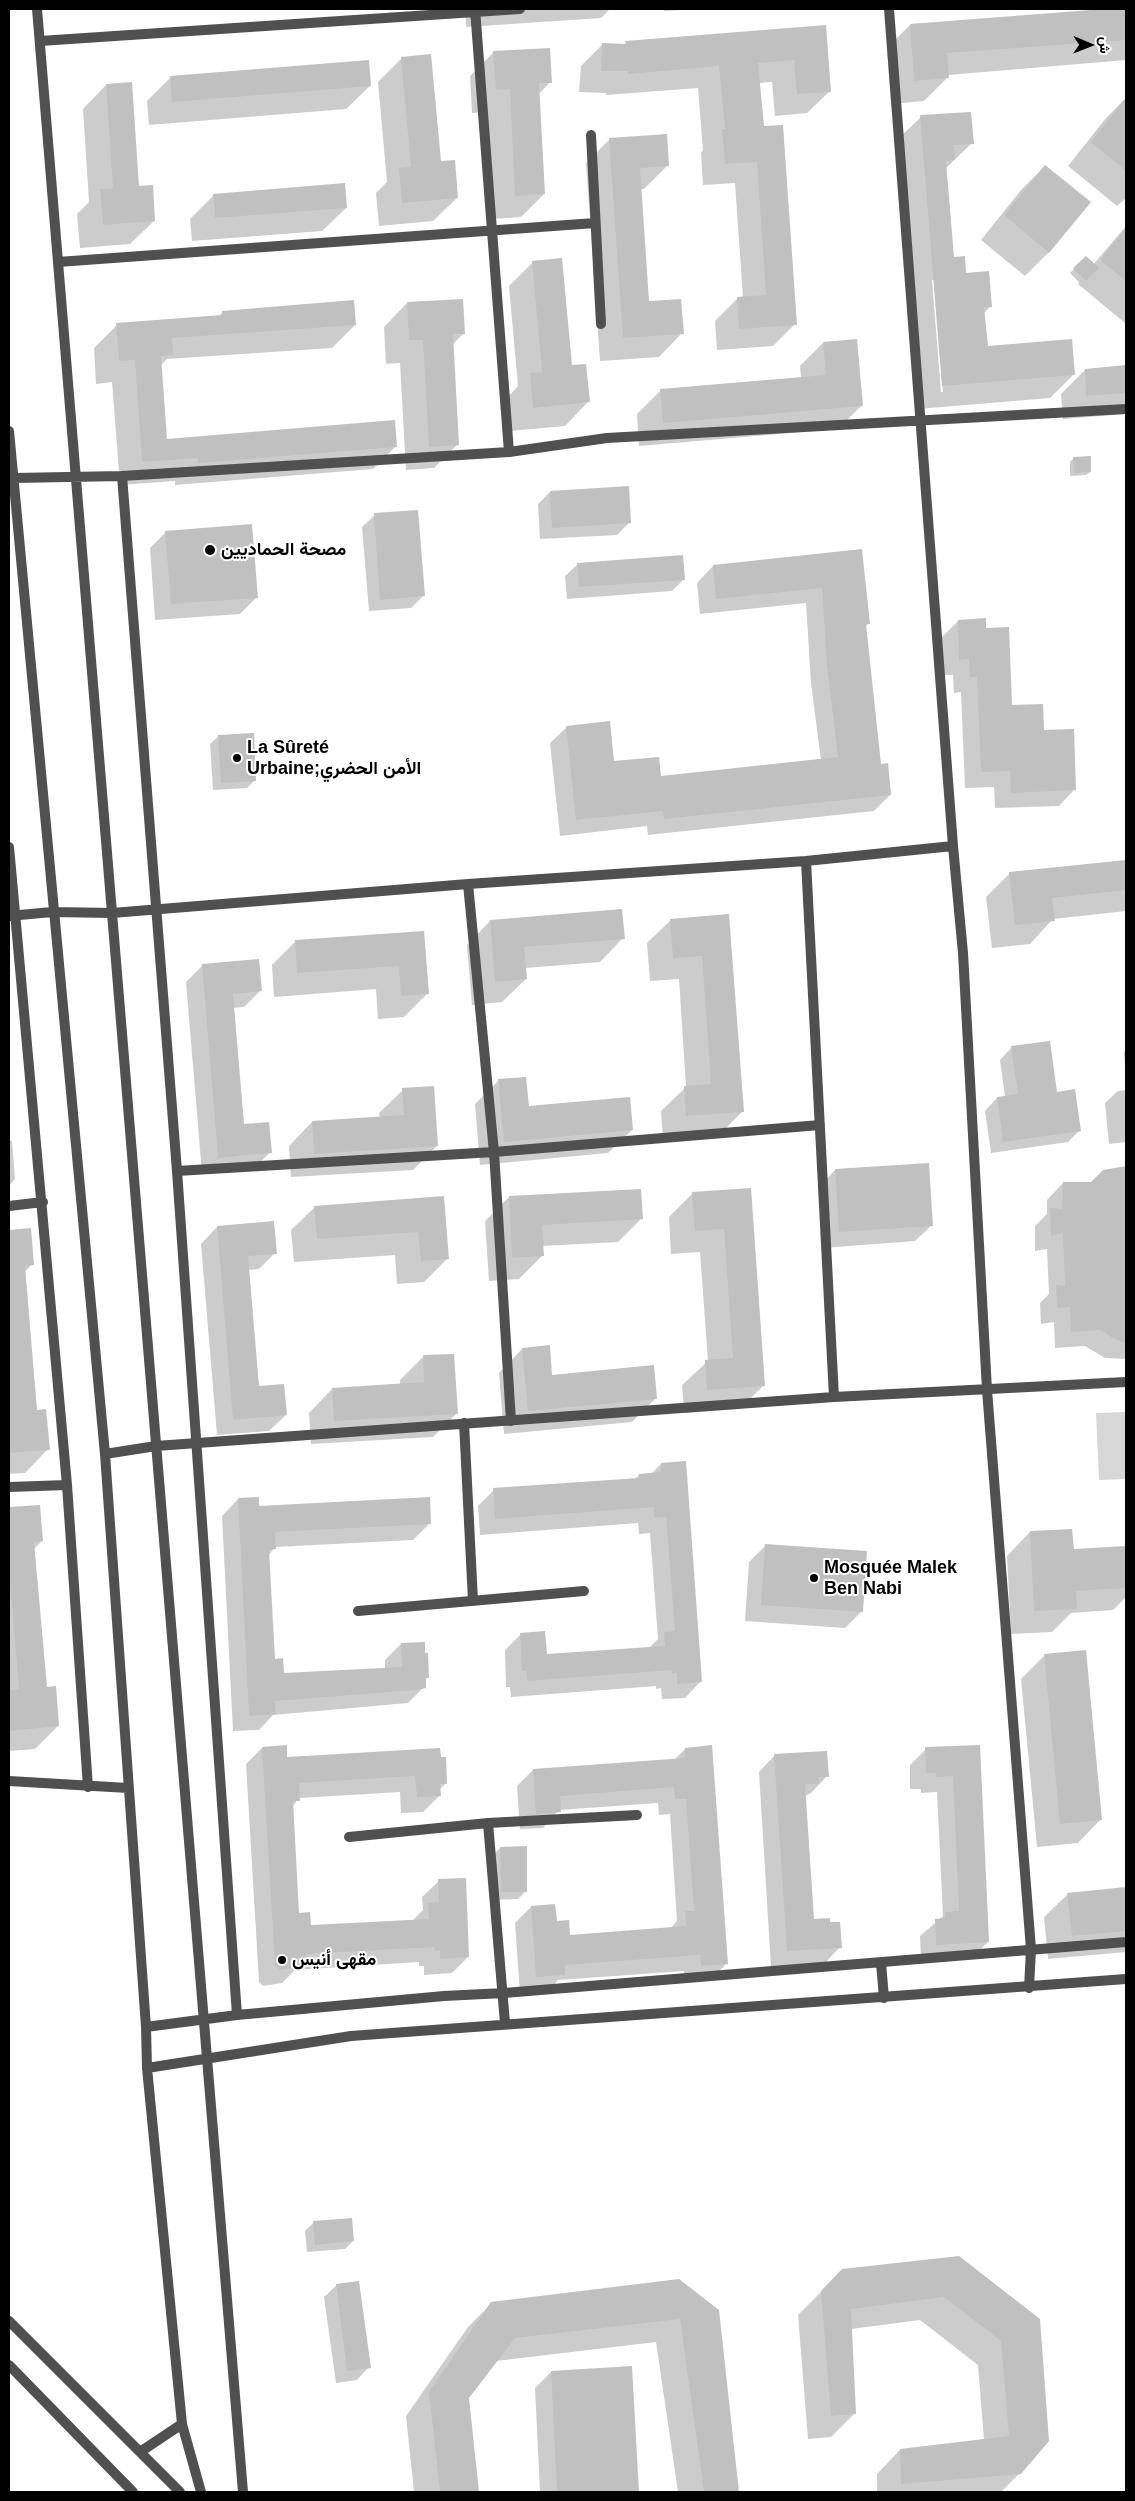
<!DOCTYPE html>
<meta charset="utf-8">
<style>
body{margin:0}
#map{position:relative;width:1135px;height:2501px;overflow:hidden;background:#fff;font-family:Helvetica,Vazirmatn,sans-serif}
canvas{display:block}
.frame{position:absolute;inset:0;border:10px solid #000;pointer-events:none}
.north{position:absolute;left:1065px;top:20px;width:50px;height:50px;-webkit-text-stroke:4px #fff;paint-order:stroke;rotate:91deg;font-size:14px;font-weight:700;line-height:20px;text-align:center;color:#000}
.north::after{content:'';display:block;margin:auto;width:18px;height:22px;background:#000;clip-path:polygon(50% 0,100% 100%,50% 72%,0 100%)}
</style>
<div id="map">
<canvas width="1135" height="2501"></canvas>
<div class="frame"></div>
<div class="north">ش</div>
</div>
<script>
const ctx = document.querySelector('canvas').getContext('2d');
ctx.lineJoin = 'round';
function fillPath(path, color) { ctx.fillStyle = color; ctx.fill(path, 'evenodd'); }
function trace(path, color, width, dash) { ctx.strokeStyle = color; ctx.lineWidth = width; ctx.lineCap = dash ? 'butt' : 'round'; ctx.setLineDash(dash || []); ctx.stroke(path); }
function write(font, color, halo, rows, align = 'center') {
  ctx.font = font + ' Helvetica,Vazirmatn,sans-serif'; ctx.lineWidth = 4; ctx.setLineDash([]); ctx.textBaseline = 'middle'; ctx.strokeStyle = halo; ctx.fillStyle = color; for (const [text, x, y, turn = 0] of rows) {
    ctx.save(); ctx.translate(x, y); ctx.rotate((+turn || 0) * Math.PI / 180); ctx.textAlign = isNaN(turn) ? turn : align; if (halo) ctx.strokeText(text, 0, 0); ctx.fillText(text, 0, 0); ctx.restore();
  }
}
const green = new Path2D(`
 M 1126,1412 L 1126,1479 L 1099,1480 L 1096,1413 Z`);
const shadow = new Path2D(`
 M 465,9 L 610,9 L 601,18 L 466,27 Z
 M 664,9 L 702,9 L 664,11 Z
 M 1126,9 L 1126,60 L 948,75 L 948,77 L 924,101 L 891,104 L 887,48 L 910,25 Z
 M 824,26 L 830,91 L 807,113 L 775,116 L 772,82 L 759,83 L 763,128 L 795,324 L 773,346 L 717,350 L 715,321 L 737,299 L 743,298 L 735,183 L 703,185 L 701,153 L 703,150 L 698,88 L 606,95 L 606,93 L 579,92 L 581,66 L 603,44 L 624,45 L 626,43 Z
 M 494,52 L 550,82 L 539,94 L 544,194 L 521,217 L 492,219 L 486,112 L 472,113 L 470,76 Z
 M 402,58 L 440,162 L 457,198 L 433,221 L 379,226 L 376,193 L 387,182 L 378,82 Z
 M 171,77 L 370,86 L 346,109 L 149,125 L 147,101 Z
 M 106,85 L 138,187 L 154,221 L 130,244 L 80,248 L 77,214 L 89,202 L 83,109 Z
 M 1126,98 L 1126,198 L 1117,206 L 1068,166 L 1106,118 Z
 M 921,117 L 972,143 L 946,168 L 953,259 L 991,306 L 984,313 L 987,347 L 1074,374 L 1050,398 L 918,409 L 897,140 ZM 932,280 L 934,280 L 943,392 L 941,392 Z
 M 610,139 L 668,165 L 644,189 L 640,189 L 648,303 L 682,333 L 659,357 L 600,361 L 586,163 Z
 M 1045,166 L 1049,252 L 1025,276 L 981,240 L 1021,190 Z
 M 214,195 L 346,208 L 322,231 L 192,241 L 190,219 Z
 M 1126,226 L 1126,322 L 1125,323 L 1078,284 L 1079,282 L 1070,273 L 1086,257 L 1093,265 Z
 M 533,262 L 571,367 L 588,402 L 565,426 L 510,431 L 507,398 L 518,386 L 509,286 Z
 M 407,303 L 464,333 L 452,345 L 458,444 L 434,468 L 406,470 L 400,363 L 386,364 L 384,327 Z
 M 223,312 L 355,325 L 332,348 L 167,359 L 160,366 L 166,440 L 396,446 L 373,469 L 175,485 L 175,481 L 120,485 L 112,382 L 96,384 L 94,348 L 117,325 L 218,317 Z
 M 823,343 L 862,405 L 838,429 L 639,446 L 637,414 L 661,390 L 801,379 L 800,366 Z
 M 1126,367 L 1126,414 L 1063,419 L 1061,394 L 1085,370 Z
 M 1074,458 L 1090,472 L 1086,475 L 1070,476 L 1070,462 Z
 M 550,492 L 629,523 L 617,535 L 540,539 L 538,504 Z
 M 375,515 L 423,596 L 411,608 L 369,611 L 362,527 Z
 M 166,532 L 257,597 L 240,614 L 155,620 L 150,548 Z
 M 861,550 L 869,623 L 865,627 L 880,765 L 890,795 L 874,811 L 648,835 L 647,826 L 560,836 L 550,743 L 567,727 L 613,763 L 660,778 L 821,761 L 811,683 L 806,603 L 700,614 L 697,583 L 713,566 Z
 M 578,564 L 684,579 L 672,591 L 567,599 L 565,576 Z
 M 958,621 L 985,629 L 1011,706 L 1043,732 L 1075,789 L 1059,806 L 995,808 L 994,787 L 965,788 L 961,692 L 954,693 L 953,675 L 943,675 L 942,637 Z
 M 219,736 L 255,780 L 247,788 L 213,790 L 210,744 Z
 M 1126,861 L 1126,911 L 1053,919 L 1030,944 L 992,948 L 986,897 L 1010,873 Z
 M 728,916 L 742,1112 L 719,1135 L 663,1139 L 661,1111 L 686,1087 L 679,979 L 650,981 L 647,943 L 671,920 Z
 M 490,921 L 623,938 L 600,962 L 525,968 L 526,979 L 502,1002 L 472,1005 L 467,945 Z
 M 423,932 L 428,993 L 404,1017 L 378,1019 L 376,989 L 274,997 L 272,965 L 296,941 Z
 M 203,965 L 260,991 L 244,1007 L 233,1008 L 243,1125 L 270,1152 L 254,1169 L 202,1173 L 186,982 Z
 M 1012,1047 L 1056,1093 L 1080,1130 L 1068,1142 L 991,1153 L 985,1111 L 997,1098 L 1005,1097 L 1000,1060 Z
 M 1126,1049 L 1126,1083 L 1124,1052 Z
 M 499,1080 L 527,1107 L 632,1130 L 608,1153 L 480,1165 L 475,1104 Z
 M 403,1090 L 437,1146 L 413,1170 L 291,1177 L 289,1146 L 312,1122 L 380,1118 L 379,1113 Z
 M 1126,1090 L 1126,1142 L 1109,1144 L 1105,1103 L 1118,1091 Z
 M 9,1141 L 12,1141 L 15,1179 L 9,1186 Z
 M 1126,1167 L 1126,1359 L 1105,1358 L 1085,1346 L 1055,1348 L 1054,1322 L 1041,1324 L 1040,1303 L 1049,1294 L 1047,1249 L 1035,1251 L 1035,1226 L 1047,1214 L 1047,1200 L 1063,1183 L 1092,1183 L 1104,1172 Z
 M 835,1170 L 932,1225 L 915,1241 L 823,1248 L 819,1187 Z
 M 750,1190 L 764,1385 L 740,1409 L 684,1413 L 682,1385 L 708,1361 L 700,1252 L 671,1254 L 669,1217 L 692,1194 Z
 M 509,1197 L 642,1218 L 618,1242 L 542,1246 L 543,1255 L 519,1279 L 489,1281 L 485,1221 Z
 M 443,1198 L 447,1259 L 424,1282 L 397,1284 L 395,1255 L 294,1262 L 291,1230 L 315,1207 Z
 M 217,1227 L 275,1253 L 259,1269 L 248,1270 L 258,1387 L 286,1415 L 269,1431 L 217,1435 L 201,1244 Z
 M 29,1229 L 32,1264 L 24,1273 L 36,1411 L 48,1449 L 25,1473 L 9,1474 L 9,1231 Z
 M 522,1349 L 551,1376 L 656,1398 L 632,1422 L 504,1434 L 499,1373 Z
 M 423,1357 L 457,1413 L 433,1437 L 311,1444 L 309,1413 L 332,1389 L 400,1385 L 400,1380 Z
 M 661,1464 L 701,1681 L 685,1698 L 662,1699 L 661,1688 L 656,1689 L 656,1686 L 511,1697 L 510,1687 L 506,1687 L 505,1650 L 521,1634 L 546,1656 L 649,1648 L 658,1639 L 650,1533 L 639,1534 L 638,1523 L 480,1535 L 478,1506 L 494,1490 L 635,1479 L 639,1475 L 651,1474 Z
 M 238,1499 L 258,1507 L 430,1523 L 413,1540 L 275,1547 L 268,1556 L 274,1660 L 282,1674 L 385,1669 L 385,1660 L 401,1644 L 427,1678 L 424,1681 L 424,1687 L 408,1703 L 273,1715 L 259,1730 L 233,1731 L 222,1516 Z
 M 39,1506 L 42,1541 L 34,1549 L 46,1688 L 58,1726 L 35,1749 L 9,1751 L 9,1509 Z
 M 1030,1532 L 1073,1551 L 1126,1547 L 1126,1597 L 1113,1610 L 1071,1613 L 1052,1632 L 1011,1634 L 1007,1556 Z
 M 766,1545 L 861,1612 L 845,1628 L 745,1621 L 749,1562 Z
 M 1044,1656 L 1101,1819 L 1078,1843 L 1037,1847 L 1021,1679 Z
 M 979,1746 L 988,1942 L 972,1958 L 921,1960 L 920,1936 L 943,1916 L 937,1792 L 921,1793 L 921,1789 L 910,1789 L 910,1765 L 926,1749 Z
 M 262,1748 L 286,1759 L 439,1749 L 446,1783 L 439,1790 L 440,1795 L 423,1812 L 401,1813 L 400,1792 L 299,1798 L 292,1807 L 298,1914 L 309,1926 L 412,1921 L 423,1910 L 422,1897 L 439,1881 L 468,1957 L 452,1973 L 424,1975 L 424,1966 L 419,1966 L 419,1962 L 295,1970 L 282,1983 L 263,1986 L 259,1982 L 246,1764 Z
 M 685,1749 L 727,1963 L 711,1980 L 685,1982 L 684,1971 L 558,1980 L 548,1991 L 520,1993 L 515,1923 L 531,1907 L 555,1923 L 569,1937 L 670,1929 L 677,1921 L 670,1814 L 659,1815 L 658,1803 L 559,1810 L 543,1828 L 520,1829 L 517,1786 L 533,1770 L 674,1760 Z
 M 775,1755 L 827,1776 L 811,1793 L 805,1796 L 812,1921 L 840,1947 L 824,1964 L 771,1967 L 759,1772 Z
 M 500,1848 L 526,1891 L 518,1899 L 493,1900 L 492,1856 Z
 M 1126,1888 L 1126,1952 L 1048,1959 L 1044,1917 L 1068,1894 Z
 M 313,2223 L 353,2241 L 345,2249 L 307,2252 L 305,2231 Z
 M 843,2270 L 1039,2320 L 1020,2473 L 1001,2492 L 877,2492 L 877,2474 L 900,2450 L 984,2440 L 978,2365 L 920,2320 L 851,2329 L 855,2413 L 831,2437 L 808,2439 L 798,2315 Z
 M 337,2285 L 369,2367 L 357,2380 L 336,2383 L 324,2297 Z
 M 492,2303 L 717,2311 L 738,2492 L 678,2492 L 656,2342 L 496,2361 L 467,2397 L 477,2492 L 414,2492 L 406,2416 L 468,2327 Z
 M 631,2368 L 637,2492 L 540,2492 L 535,2388 L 551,2372 Z`);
const building = new Path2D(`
 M 1104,9 L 1126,9 L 1126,40 L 947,53 L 949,78 L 914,81 L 910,24 Z
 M 826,25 L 831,92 L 797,94 L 794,60 L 758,63 L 764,126 L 783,125 L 797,325 L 739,329 L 737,297 L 766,295 L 757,162 L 725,164 L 722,129 L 725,129 L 719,66 L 628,74 L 628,71 L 601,71 L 602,43 L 626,44 L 625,41 Z
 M 550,48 L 552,83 L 539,83 L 545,194 L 515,196 L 510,89 L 496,90 L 493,51 Z
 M 431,54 L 441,161 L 455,160 L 458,198 L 402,203 L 399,168 L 411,167 L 401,57 Z
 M 369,60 L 371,86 L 172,102 L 170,76 Z
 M 132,82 L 139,186 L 153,185 L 155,221 L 103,225 L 100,189 L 113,188 L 106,84 Z
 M 1126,97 L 1126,171 L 1091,142 Z
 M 971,112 L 974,144 L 954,145 L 955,160 L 946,161 L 954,257 L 965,256 L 966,273 L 989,271 L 992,307 L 984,307 L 988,346 L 1072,339 L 1075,375 L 942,386 L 920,115 Z
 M 667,134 L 669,166 L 640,168 L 649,301 L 681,299 L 684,334 L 623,338 L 609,138 Z
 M 1045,165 L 1091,202 L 1049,253 L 1004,215 Z
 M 345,183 L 347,208 L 215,218 L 213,194 Z
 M 1126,228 L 1126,281 L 1100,260 Z
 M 1086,256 L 1099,268 L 1086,281 L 1073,268 Z
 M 562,258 L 572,365 L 586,364 L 590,402 L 533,408 L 530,373 L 542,372 L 532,261 Z
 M 463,299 L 465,334 L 453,334 L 459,445 L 429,447 L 423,340 L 409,340 L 407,302 Z
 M 354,300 L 356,325 L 172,338 L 173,355 L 161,356 L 167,439 L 395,420 L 397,447 L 198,463 L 198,458 L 142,462 L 135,360 L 119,361 L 116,323 L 222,315 L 222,311 Z
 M 857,339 L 863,406 L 663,423 L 660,389 L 826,375 L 823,342 Z
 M 1126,365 L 1126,393 L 1086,396 L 1085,369 Z
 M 1091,456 L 1091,472 L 1074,473 L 1073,457 Z
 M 629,486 L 631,523 L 552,528 L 550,491 Z
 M 418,510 L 425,596 L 380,600 L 374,513 Z
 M 252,524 L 258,598 L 171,604 L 165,531 Z
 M 862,549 L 870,624 L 866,624 L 881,764 L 888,763 L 891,795 L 664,819 L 663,811 L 576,820 L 566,726 L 610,721 L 614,761 L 659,757 L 661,776 L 838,757 L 827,666 L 822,588 L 716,599 L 713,565 Z
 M 683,555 L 685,580 L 579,587 L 577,563 Z
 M 986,618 L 986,628 L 1009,627 L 1012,705 L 1043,704 L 1044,730 L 1074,729 L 1076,790 L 1011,793 L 1010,771 L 981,772 L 977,677 L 970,677 L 969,659 L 959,660 L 958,620 Z
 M 254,733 L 256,781 L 221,783 L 218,735 Z
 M 1126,860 L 1126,890 L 1052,898 L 1055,921 L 1015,925 L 1009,872 Z
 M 622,909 L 625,939 L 524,947 L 527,979 L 495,982 L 490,920 Z
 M 729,914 L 744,1112 L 686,1116 L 684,1086 L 711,1084 L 702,956 L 673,958 L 670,919 Z
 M 424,931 L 429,994 L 401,996 L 399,966 L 297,973 L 295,940 Z
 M 259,959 L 262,991 L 233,994 L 244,1124 L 269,1122 L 272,1153 L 218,1158 L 202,964 Z
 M 1050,1041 L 1057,1092 L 1075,1089 L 1081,1131 L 1003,1142 L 997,1097 L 1018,1094 L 1011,1046 Z
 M 526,1077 L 529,1106 L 630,1097 L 633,1130 L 504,1142 L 498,1079 Z
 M 434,1086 L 438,1146 L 314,1154 L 312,1121 L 404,1115 L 402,1088 Z
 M 929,1163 L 933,1226 L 839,1232 L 835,1169 Z
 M 1126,1166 L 1126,1343 L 1114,1339 L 1101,1330 L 1071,1332 L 1070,1307 L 1057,1308 L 1056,1285 L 1065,1286 L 1063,1233 L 1051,1236 L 1050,1208 L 1062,1209 L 1063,1182 L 1091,1182 L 1103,1170 Z
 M 751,1188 L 765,1386 L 707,1390 L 705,1360 L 733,1358 L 724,1229 L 695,1231 L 692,1192 Z
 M 641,1189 L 643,1219 L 542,1225 L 544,1256 L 512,1258 L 509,1196 Z
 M 444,1196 L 449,1259 L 421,1261 L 418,1232 L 317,1239 L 314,1206 Z
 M 274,1221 L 277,1254 L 248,1256 L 259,1386 L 284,1384 L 287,1415 L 233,1420 L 217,1226 Z
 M 31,1228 L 34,1265 L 25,1266 L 37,1410 L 46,1409 L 50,1450 L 9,1453 L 9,1230 Z
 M 550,1345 L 552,1375 L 654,1365 L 657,1399 L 528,1411 L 522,1348 Z
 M 454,1354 L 458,1414 L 334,1421 L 332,1388 L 424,1382 L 423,1355 Z
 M 686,1461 L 702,1682 L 677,1684 L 677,1673 L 672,1673 L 672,1670 L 527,1681 L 526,1671 L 522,1671 L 520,1633 L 545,1631 L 547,1654 L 665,1646 L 664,1632 L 675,1631 L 666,1517 L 654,1518 L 654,1507 L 495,1519 L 493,1488 L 639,1478 L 639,1474 L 661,1472 L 661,1463 Z
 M 259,1497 L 259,1506 L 430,1497 L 431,1524 L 275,1532 L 276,1549 L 269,1550 L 275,1659 L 283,1658 L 284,1673 L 402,1667 L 401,1643 L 425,1642 L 425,1653 L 428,1653 L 429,1678 L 426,1678 L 426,1688 L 417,1690 L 275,1701 L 276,1714 L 249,1716 L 238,1498 Z
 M 40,1505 L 43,1541 L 34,1542 L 47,1687 L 56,1686 L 59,1726 L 9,1731 L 9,1690 L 19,1689 L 9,1571 L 9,1507 Z
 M 1072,1529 L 1074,1549 L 1126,1546 L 1126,1588 L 1076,1591 L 1077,1609 L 1034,1611 L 1030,1531 Z
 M 765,1544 L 867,1551 L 863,1612 L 761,1605 Z
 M 1086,1650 L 1102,1820 L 1060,1824 L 1044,1654 Z
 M 287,1745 L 287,1757 L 440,1748 L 441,1757 L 446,1757 L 447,1784 L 440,1784 L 441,1796 L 417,1797 L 415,1776 L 299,1783 L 300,1801 L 293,1801 L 299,1913 L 310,1912 L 311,1925 L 429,1919 L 428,1903 L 439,1902 L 438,1879 L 466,1878 L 469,1957 L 440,1959 L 440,1950 L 435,1951 L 435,1947 L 306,1954 L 306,1958 L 300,1959 L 299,1967 L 280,1970 L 275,1965 L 262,1747 Z
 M 712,1745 L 728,1964 L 701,1966 L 700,1955 L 565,1965 L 565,1975 L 536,1977 L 531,1906 L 555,1904 L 557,1921 L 569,1920 L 570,1935 L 686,1926 L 685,1911 L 694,1911 L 686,1799 L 675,1799 L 674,1787 L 560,1796 L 561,1812 L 536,1814 L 533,1769 L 685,1758 L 685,1748 Z
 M 980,1745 L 989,1942 L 936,1945 L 935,1919 L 945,1918 L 945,1912 L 959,1911 L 953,1776 L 936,1777 L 936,1773 L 926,1773 L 925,1747 Z
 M 827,1751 L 829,1777 L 819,1777 L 819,1784 L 805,1784 L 814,1919 L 830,1918 L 830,1922 L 840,1922 L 842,1948 L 787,1951 L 774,1754 Z
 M 527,1846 L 527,1892 L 501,1892 L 500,1847 Z
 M 1126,1887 L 1126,1931 L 1072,1936 L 1067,1893 Z
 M 352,2218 L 354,2241 L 315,2245 L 313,2221 Z
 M 959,2256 L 1040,2319 L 1049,2441 L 1021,2474 L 901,2484 L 900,2449 L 1009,2436 L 1001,2341 L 944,2297 L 851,2309 L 856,2414 L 831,2416 L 821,2291 L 842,2269 Z
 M 679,2279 L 719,2310 L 739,2492 L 704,2492 L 680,2319 L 515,2338 L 469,2398 L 479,2492 L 440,2492 L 429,2392 L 491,2302 Z
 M 359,2281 L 371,2368 L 347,2371 L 336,2284 Z
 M 632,2366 L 639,2492 L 557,2492 L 551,2371 Z`);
const street = new Path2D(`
 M 37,9 L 243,2492
 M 475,9 L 509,452
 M 889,9 L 953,846 L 963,953 L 987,1390 L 1031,1949 L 1029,1988
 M 40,41 L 520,9
 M 591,135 L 601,324
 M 58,262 L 595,223
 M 9,431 L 105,1454 L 146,2027 L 147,2068 L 182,2424 L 201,2492
 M 122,476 L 177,1171 L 237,2015
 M 14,478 L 122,476 L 509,452 L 607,438 L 1126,409
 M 9,847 L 67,1485 L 88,1787
 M 806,861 L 834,1397
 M 468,884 L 494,1152 L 511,1421
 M 9,916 L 52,912 L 112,913 L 468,884 L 806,861 L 953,846
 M 177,1171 L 494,1152 L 820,1125
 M 9,1206 L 43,1202
 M 464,1423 L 473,1601
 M 105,1454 L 156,1446 L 834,1397 L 1126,1382
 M 9,1487 L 67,1485
 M 358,1611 L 584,1591
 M 9,1781 L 128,1788
 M 488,1823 L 505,2023
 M 349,1837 L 488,1823 L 637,1815
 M 881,1963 L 884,1998
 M 146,2027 L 237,2015 L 444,1996 L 504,1993 L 1126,1942
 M 147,2068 L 351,2036 L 1126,1979
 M 9,2321 L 180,2492
 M 9,2365 L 133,2492
 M 140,2452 L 182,2424`);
const markers = [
 [210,550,6,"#000"],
 [237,758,5,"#000"],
 [814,1578,5,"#000"],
 [282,1960,5,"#000"]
];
const poiNames = [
 ["مصحة الحماديين",221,550],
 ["La Sûreté",247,748],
 ["Urbaine;الأمن الحضري",247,769],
 ["Mosquée Malek",824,1568],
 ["Ben Nabi",824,1589],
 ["مقهى أنيس",292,1960]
];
fillPath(green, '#d7d7d7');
fillPath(shadow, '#0003');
fillPath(building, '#c0c0c0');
trace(street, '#505050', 10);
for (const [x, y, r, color] of markers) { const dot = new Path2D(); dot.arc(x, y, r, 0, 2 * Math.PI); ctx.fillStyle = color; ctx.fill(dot); trace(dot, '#fff', 2); }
write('bold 18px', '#000', '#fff', poiNames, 'left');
</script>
